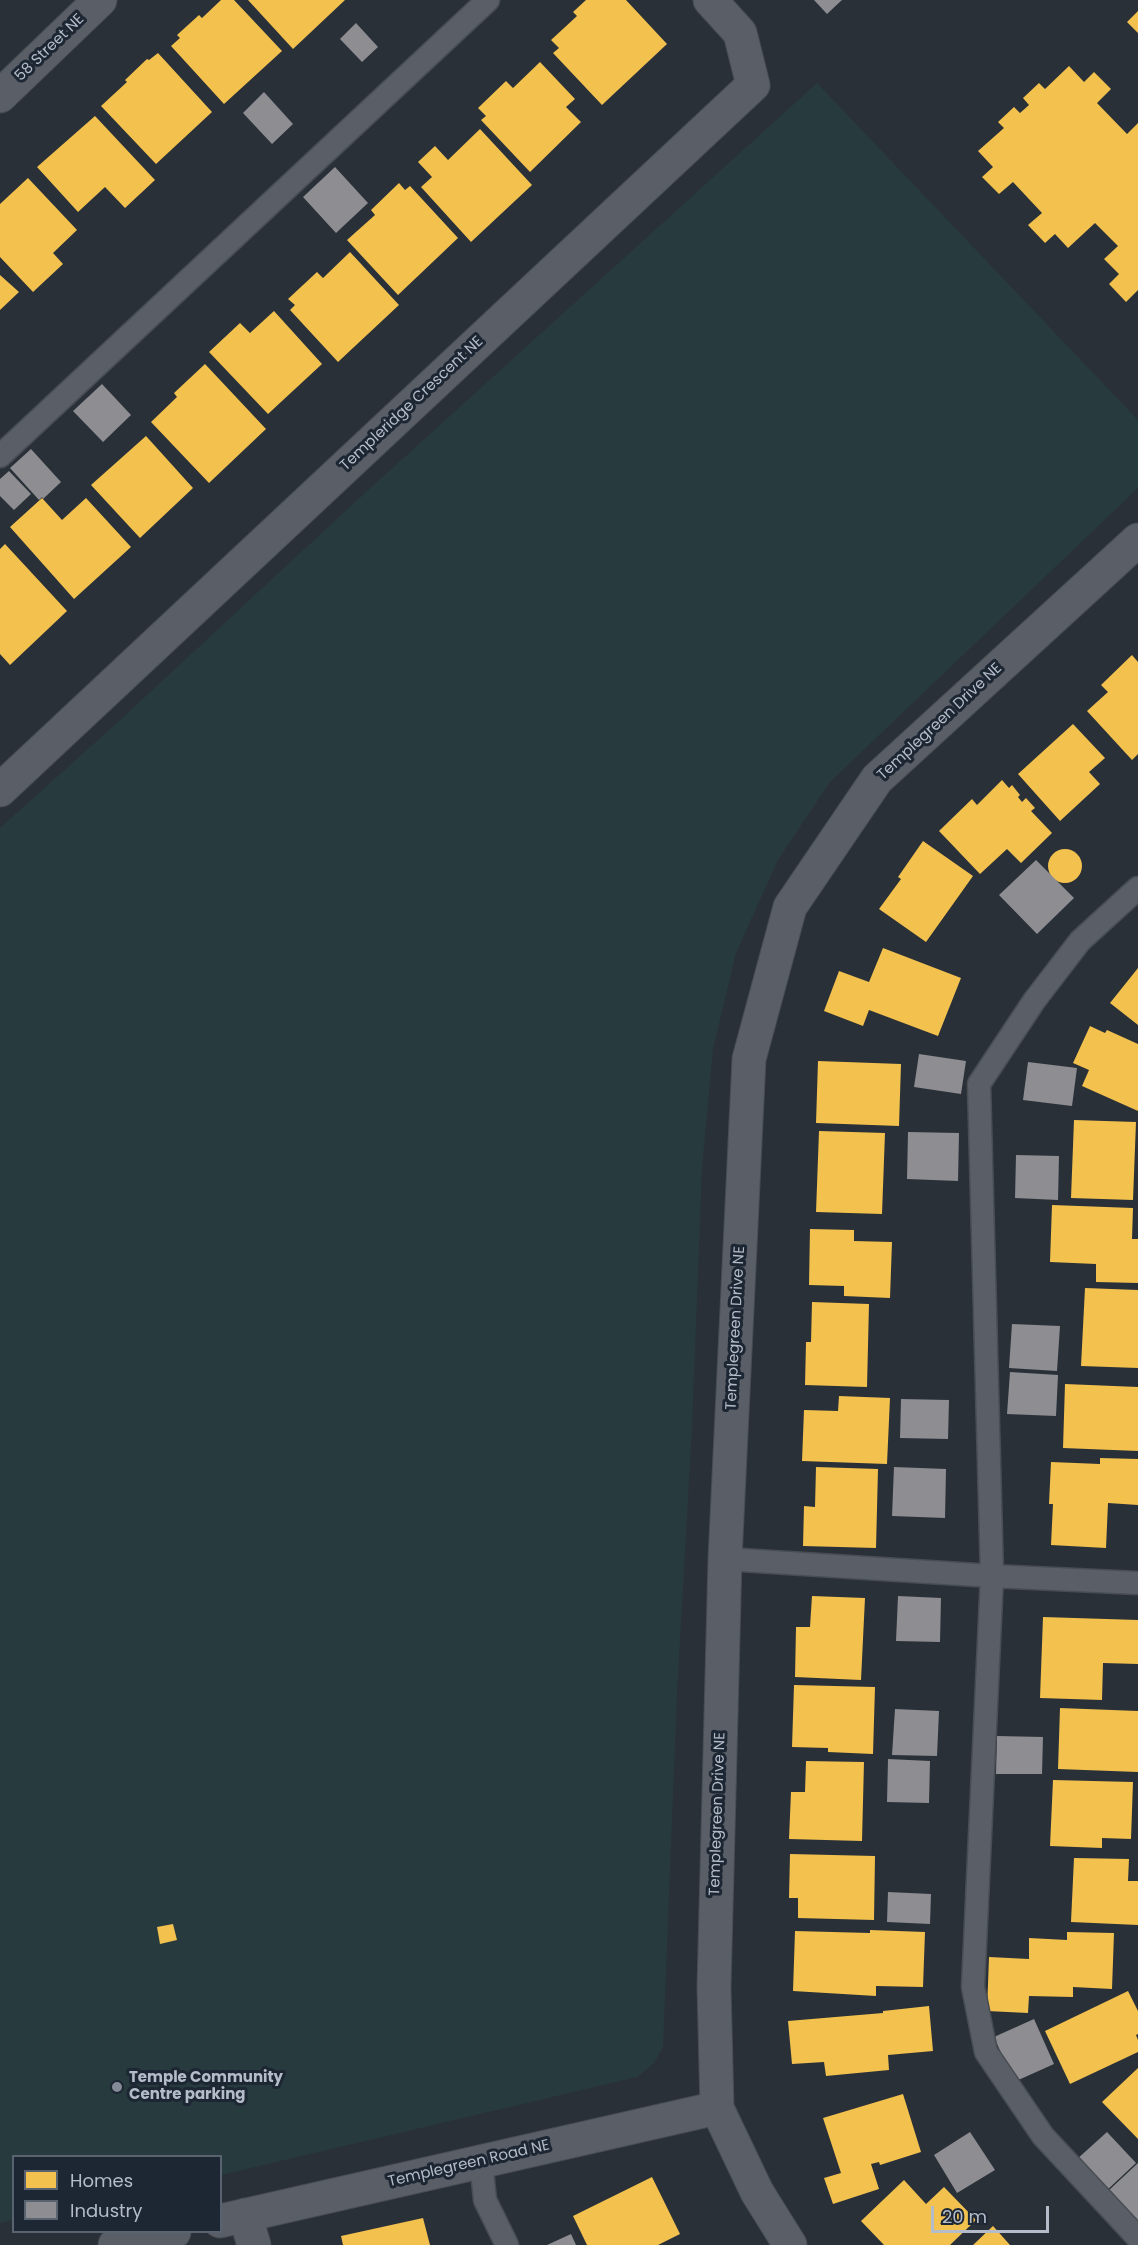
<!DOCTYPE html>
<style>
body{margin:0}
#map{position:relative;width:1138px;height:2245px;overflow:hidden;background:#2a3038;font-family:Poppins,sans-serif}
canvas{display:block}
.legend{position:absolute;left:12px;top:2155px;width:210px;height:78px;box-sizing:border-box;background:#1d2633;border:2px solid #59626f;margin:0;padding:8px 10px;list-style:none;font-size:18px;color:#b4bcc9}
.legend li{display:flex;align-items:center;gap:12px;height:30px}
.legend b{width:30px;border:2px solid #59626f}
.scale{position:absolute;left:931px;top:2206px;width:118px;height:27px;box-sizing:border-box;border:3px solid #b4bcc9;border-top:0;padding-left:8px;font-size:18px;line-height:21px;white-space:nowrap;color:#b4bcc9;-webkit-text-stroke:4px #1d2633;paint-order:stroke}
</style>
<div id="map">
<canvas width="1138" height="2245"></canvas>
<ul class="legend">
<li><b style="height:16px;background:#f2c14e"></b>Homes</li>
<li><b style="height:16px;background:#8d8d92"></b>Industry</li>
</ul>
<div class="scale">20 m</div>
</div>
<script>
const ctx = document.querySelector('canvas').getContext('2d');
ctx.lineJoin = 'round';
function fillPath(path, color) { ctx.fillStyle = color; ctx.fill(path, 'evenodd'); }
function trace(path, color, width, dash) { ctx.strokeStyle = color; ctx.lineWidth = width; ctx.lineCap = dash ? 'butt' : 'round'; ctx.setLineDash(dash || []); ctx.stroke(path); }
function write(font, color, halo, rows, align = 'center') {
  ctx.font = font + ' Poppins,sans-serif'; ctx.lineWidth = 6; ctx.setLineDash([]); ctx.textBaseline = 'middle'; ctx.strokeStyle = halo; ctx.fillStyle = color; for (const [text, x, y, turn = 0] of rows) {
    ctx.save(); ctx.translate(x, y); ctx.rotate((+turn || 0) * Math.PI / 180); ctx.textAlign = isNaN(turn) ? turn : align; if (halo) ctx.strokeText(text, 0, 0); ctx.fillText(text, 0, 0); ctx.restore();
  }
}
const green = new Path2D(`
 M 817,83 L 1138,420 L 1138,488 L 830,782 L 778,860 L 736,953 L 713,1049 L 702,1168 L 692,1428 L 677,1694 L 663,2047 L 654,2063 L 637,2077 L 221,2175 L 220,2156 L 14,2156 L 13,2220 L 0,2223 L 0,828 L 119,721 L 355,502 Z`);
const homes = new Path2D(`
 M 221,0 L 234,0 L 282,51 L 224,104 L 171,46 L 180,38 L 177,35 L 199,15 L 202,18 Z
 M 248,0 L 345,0 L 293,49 Z
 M 586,0 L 626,0 L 667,44 L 602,105 L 553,53 L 559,48 L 551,40 L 577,16 L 573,12 Z
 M 1138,11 L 1138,33 L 1127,22 Z
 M 158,53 L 212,112 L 156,164 L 101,106 L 127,82 L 125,80 L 147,59 L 149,60 Z
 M 540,62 L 575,99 L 566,107 L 581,122 L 530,172 L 481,120 L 486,116 L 478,108 L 506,81 L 513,88 Z
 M 1069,66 L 1084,82 L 1094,72 L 1111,89 L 1097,103 L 1127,134 L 1138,123 L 1138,290 L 1126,302 L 1109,284 L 1119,274 L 1104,259 L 1118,246 L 1095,223 L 1068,248 L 1055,234 L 1045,243 L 1028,225 L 1042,213 L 1013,182 L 999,194 L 982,177 L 993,167 L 978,151 L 1004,128 L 998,122 L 1014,107 L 1020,113 L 1029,105 L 1023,98 L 1039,83 L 1045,89 Z
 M 95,116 L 155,180 L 125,208 L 105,187 L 78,212 L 37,167 Z
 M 480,129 L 532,185 L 471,242 L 421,187 L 432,177 L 418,162 L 435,146 L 448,160 Z
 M 28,178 L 77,230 L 53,253 L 63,264 L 33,292 L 0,257 L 0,204 Z
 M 399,183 L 405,190 L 410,186 L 458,238 L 398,295 L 347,240 L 375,215 L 371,210 Z
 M 350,252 L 399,305 L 338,362 L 290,310 L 295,305 L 288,299 L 317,272 L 323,278 Z
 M 0,275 L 19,292 L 0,310 Z
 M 274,311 L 322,364 L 268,414 L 209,352 L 240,323 L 250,333 Z
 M 205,364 L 266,429 L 209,483 L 151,422 L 177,397 L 174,393 Z
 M 146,436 L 193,488 L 140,538 L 91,485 Z
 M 42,498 L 62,520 L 86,498 L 131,547 L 74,599 L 10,527 Z
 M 5,544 L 67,611 L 10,665 L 0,654 L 0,549 Z
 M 1132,655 L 1138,662 L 1138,754 L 1132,760 L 1087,711 L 1108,692 L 1101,685 Z
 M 1073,724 L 1105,758 L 1089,772 L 1100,784 L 1060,821 L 1018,774 Z
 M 1002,780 L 1009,788 L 1012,785 L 1020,795 L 1018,797 L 1022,802 L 1026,798 L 1035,808 L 1031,811 L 1052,833 L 1021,863 L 1007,849 L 980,874 L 939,831 L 972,799 L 977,805 Z
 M 923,841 L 973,876 L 926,942 L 879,909 L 901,879 L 898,877 Z
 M1048 866a17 17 0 1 1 34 0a17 17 0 1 1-34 0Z
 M 883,948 L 961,978 L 938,1036 L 869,1010 L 863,1026 L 824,1011 L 839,971 L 869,982 Z
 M 1138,968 L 1138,1025 L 1110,1003 Z
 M 1090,1026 L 1105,1033 L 1107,1030 L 1138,1044 L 1138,1111 L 1082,1086 L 1089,1070 L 1073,1063 Z
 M 818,1061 L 901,1064 L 899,1126 L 816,1123 Z
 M 1074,1120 L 1136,1122 L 1133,1200 L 1071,1198 Z
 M 819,1131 L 885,1133 L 882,1214 L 816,1212 Z
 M 1052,1205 L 1133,1208 L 1132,1239 L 1138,1239 L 1138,1283 L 1096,1282 L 1096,1264 L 1050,1262 Z
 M 810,1229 L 854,1230 L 854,1241 L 892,1242 L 890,1298 L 844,1296 L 844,1286 L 809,1285 Z
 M 1085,1288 L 1138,1290 L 1138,1368 L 1081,1366 Z
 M 812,1302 L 869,1304 L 867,1387 L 805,1385 L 806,1342 L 811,1342 Z
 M 1065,1384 L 1138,1387 L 1138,1451 L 1063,1448 Z
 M 839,1396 L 890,1398 L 887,1464 L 802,1461 L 804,1410 L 838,1411 Z
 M 1100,1458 L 1138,1459 L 1138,1505 L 1108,1503 L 1106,1548 L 1051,1545 L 1053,1504 L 1049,1504 L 1051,1462 L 1100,1464 Z
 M 816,1467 L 878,1469 L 876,1548 L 803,1546 L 804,1506 L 815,1507 Z
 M 812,1596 L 865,1598 L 861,1680 L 795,1677 L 796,1627 L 810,1627 Z
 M 1043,1617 L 1138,1620 L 1138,1664 L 1103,1663 L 1102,1700 L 1040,1698 Z
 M 794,1685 L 875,1687 L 873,1754 L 828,1752 L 828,1748 L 792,1747 Z
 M 1060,1708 L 1138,1711 L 1138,1772 L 1058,1769 Z
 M 806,1761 L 864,1762 L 862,1841 L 789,1839 L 791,1792 L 805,1792 Z
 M 1053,1780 L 1133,1782 L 1131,1839 L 1102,1838 L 1102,1848 L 1050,1846 Z
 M 790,1854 L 875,1856 L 874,1920 L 798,1918 L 798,1898 L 789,1898 Z
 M 1074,1858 L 1129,1859 L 1128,1881 L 1138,1881 L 1138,1925 L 1071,1922 Z
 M 173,1924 L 177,1940 L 160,1944 L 157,1927 Z
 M 870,1930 L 925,1932 L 923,1987 L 876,1986 L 876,1996 L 793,1991 L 795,1931 L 870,1933 Z
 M 1067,1932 L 1114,1933 L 1112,1989 L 1073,1987 L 1073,1997 L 1029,1996 L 1028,2013 L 987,2011 L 989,1957 L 1029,1959 L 1029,1938 L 1067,1940 Z
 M 1128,1991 L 1138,2011 L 1138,2034 L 1136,2035 L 1138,2040 L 1138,2052 L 1070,2084 L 1045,2031 Z
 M 929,2006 L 933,2051 L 888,2055 L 889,2070 L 826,2076 L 824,2062 L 792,2064 L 788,2021 L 883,2013 L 883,2011 Z
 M 1138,2068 L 1138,2139 L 1102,2102 Z
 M 903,2094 L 921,2152 L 880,2165 L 879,2162 L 871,2164 L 879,2189 L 833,2204 L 824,2178 L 841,2173 L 823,2118 Z
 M 652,2177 L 680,2234 L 658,2245 L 587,2245 L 573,2216 Z
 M 904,2180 L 926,2204 L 944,2187 L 976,2220 L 950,2245 L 884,2245 L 861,2221 Z
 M 423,2218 L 430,2245 L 343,2245 L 341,2236 Z
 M 993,2226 L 1010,2245 L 973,2245 Z`);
const industry = new Path2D(`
 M 814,0 L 842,0 L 827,14 Z
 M 356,23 L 378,47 L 362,62 L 340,39 Z
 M 264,92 L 293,124 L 272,144 L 243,113 Z
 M 335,167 L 368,203 L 336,233 L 303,197 Z
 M 102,384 L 131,415 L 103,442 L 73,411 Z
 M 31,449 L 61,482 L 43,499 L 42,497 L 39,500 L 10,468 Z
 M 9,471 L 31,494 L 14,510 L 0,496 L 0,479 Z
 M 1036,860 L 1074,898 L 1037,934 L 999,895 Z
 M 919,1054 L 966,1061 L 961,1094 L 914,1087 Z
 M 1028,1062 L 1077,1068 L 1072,1106 L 1023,1100 Z
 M 908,1132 L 959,1133 L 958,1181 L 907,1179 Z
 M 1016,1155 L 1059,1156 L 1058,1200 L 1015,1198 Z
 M 1012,1324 L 1060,1326 L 1057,1371 L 1009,1368 Z
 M 1010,1372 L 1058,1375 L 1056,1416 L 1007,1414 Z
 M 901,1399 L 949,1400 L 948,1439 L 900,1438 Z
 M 894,1467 L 946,1469 L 945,1518 L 892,1516 Z
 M 898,1596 L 941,1598 L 940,1642 L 896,1641 Z
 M 895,1709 L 939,1711 L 937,1756 L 892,1755 Z
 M 997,1736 L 1043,1737 L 1042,1774 L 996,1774 Z
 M 888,1759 L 930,1761 L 929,1803 L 887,1802 Z
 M 888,1892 L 931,1894 L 930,1924 L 887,1922 Z
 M 1034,2019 L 1054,2064 L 1014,2082 L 994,2037 Z
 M 970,2132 L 995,2170 L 957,2193 L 934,2155 Z
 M 1107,2132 L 1136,2163 L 1105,2192 L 1076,2160 Z
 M 1138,2163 L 1138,2225 L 1107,2192 Z
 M 571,2234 L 576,2245 L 547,2245 Z`);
const service = new Path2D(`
 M 0,456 L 488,0
 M 1138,888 L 1080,941 L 1034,1001 L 979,1084 L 992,1576 L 973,1987 L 986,2052 L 1043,2136 L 1138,2238
 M 725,1559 L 992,1576 L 1138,1583
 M 481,2161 L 485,2200 L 507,2245`);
const minor = new Path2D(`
 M 0,96 L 100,0
 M 0,790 L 753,85 L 740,33 L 710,0
 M 245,2215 L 254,2245
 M 220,2221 L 717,2108
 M 115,2245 L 174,2232
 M 790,2245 L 757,2192 L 717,2108 L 714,1987 L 725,1559 L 749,1059 L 790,907 L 877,779 L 1138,540`);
const markers = [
 [117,2087,6,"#848b96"]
];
const streetNames = [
 ["58 Street NE",50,48,-44],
 ["Templeridge Crescent NE",412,404,-43],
 ["Templegreen Drive NE",940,722,-43],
 ["Templegreen Drive NE",736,1328,-87],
 ["Templegreen Drive NE",718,1814,-88],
 ["Templegreen Road NE",469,2164,-13]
];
const poiNames = [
 ["Temple Community",129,2078],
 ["Centre parking",129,2095]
];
fillPath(green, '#273a3e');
fillPath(homes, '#f2c14e');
fillPath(industry, '#8d8d92');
trace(service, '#484c53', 25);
trace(minor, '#484c53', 35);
trace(service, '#5a5e66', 22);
trace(minor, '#5a5e66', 33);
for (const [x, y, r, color] of markers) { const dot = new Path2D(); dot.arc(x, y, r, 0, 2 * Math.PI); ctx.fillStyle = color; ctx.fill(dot); trace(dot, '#1d2633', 2); }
write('15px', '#b4bcc9', '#1d2633', streetNames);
write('bold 15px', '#b4bcc9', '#1d2633', poiNames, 'left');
</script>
